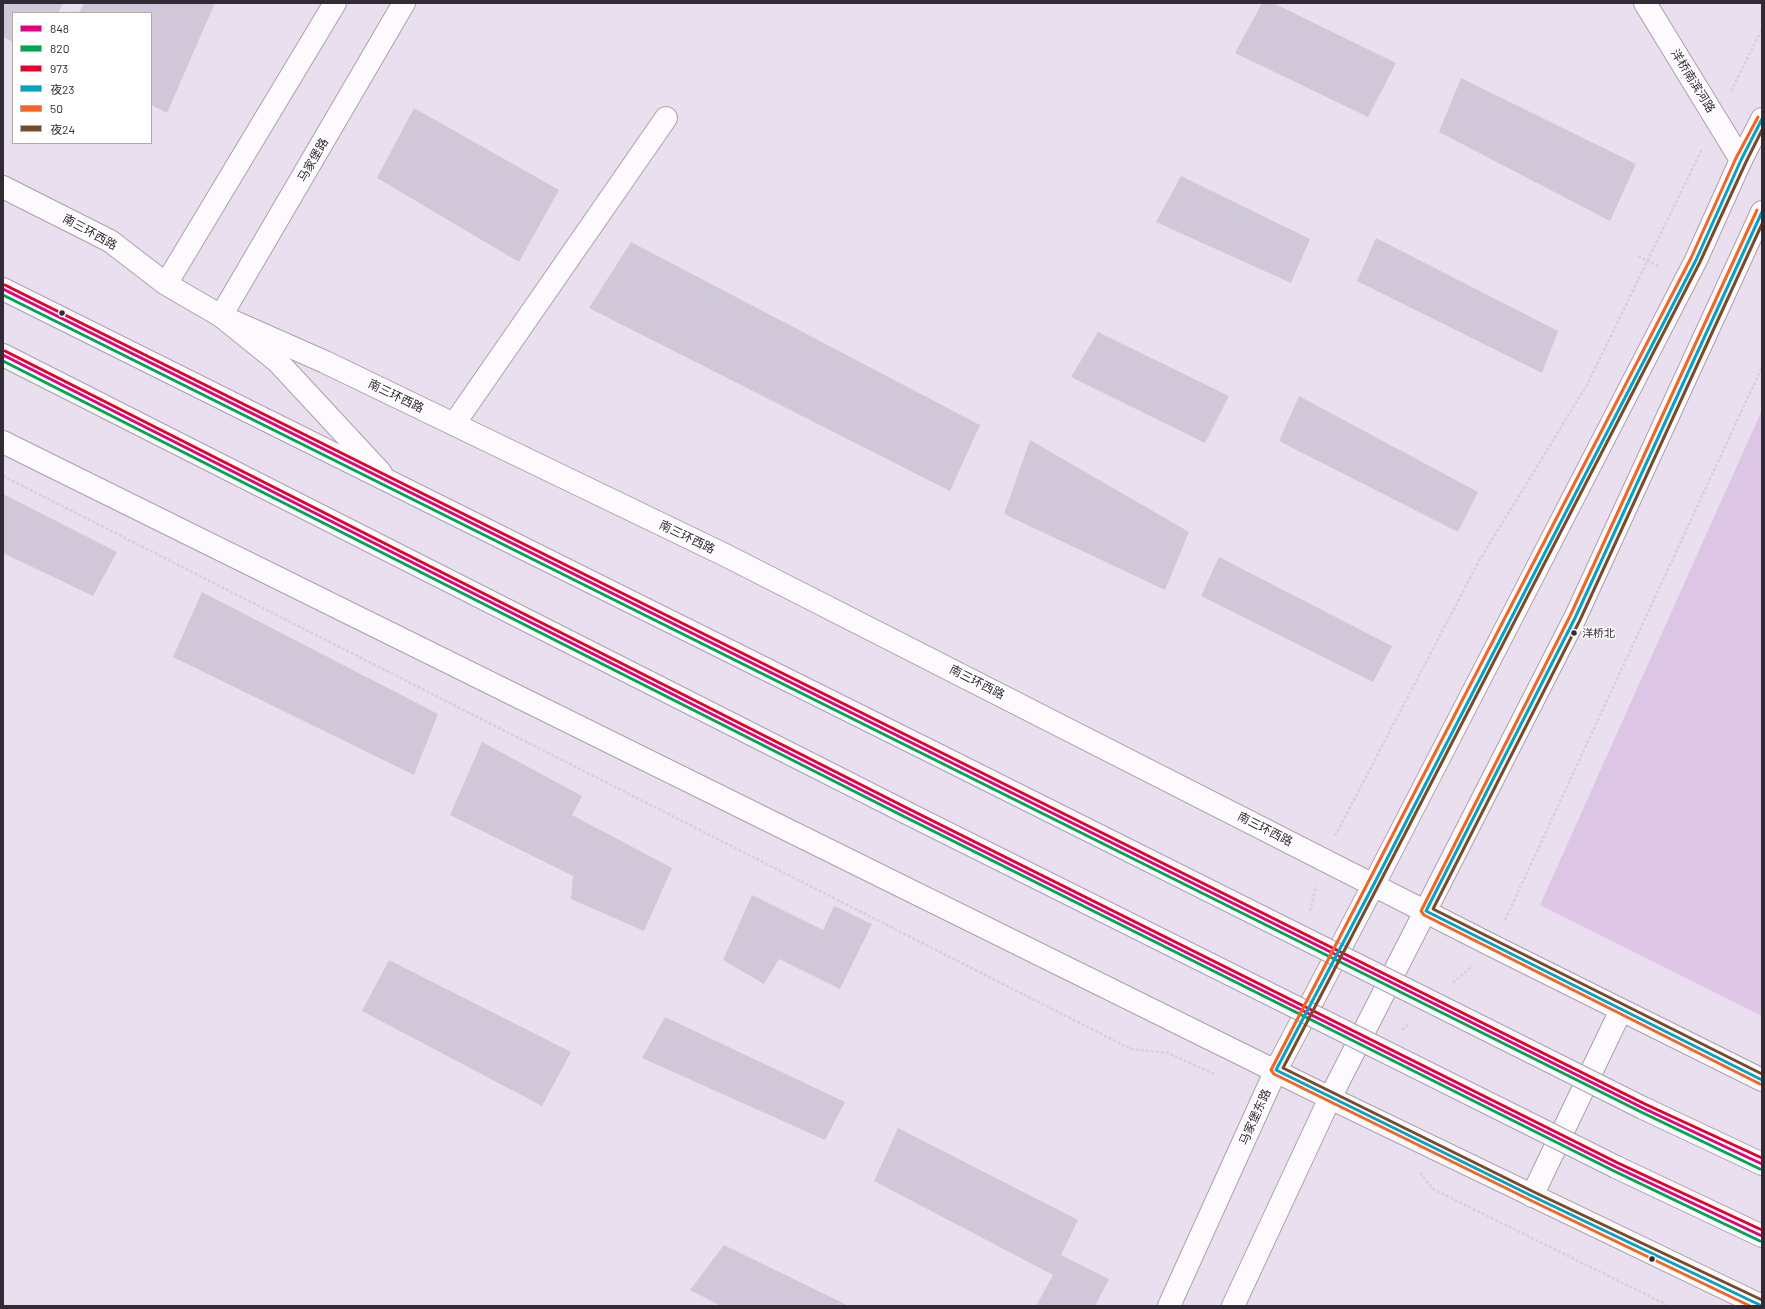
<!DOCTYPE html>
<meta charset="utf-8">
<style>
body{margin:0}
#map{position:relative;width:1765px;height:1309px;overflow:hidden;background:#eadfee;font-family:Barlow,"Noto Sans SC",sans-serif}
canvas{display:block}
.frame{position:absolute;inset:0;border:4px solid #322a34;pointer-events:none}
.legend{position:absolute;left:12px;top:12px;width:140px;height:132px;box-sizing:border-box;background:#fff;border:1px solid #adaaae;margin:0;padding:5px 7px;list-style:none;font-size:12px;color:#322a34}
.legend li{display:flex;align-items:center;gap:8px;height:20px}
.legend b{width:20px;border:1px solid #adaaae}
</style>
<div id="map">
<canvas width="1765" height="1309"></canvas>
<div class="frame"></div>
<ul class="legend">
<li><b style="height:5px;background:#e5007d"></b>848</li>
<li><b style="height:5px;background:#00a651"></b>820</li>
<li><b style="height:5px;background:#e4002b"></b>973</li>
<li><b style="height:5px;background:#02a3c6"></b>夜23</li>
<li><b style="height:5px;background:#f26522"></b>50</li>
<li><b style="height:5px;background:#7a4b2a"></b>夜24</li>
</ul>
</div>
<script>
const ctx = document.querySelector('canvas').getContext('2d');
ctx.lineJoin = 'round';
function fillPath(path, color) { ctx.fillStyle = color; ctx.fill(path, 'evenodd'); }
function trace(path, color, width, dash) { ctx.strokeStyle = color; ctx.lineWidth = width; ctx.lineCap = dash ? 'butt' : 'round'; ctx.setLineDash(dash || []); ctx.stroke(path); }
function write(font, color, halo, rows, align = 'center') {
  ctx.font = font + ' Barlow,"Noto Sans SC",sans-serif'; ctx.lineWidth = 3; ctx.setLineDash([]); ctx.textBaseline = 'middle'; ctx.strokeStyle = halo; ctx.fillStyle = color; for (const [text, x, y, turn = 0] of rows) {
    ctx.save(); ctx.translate(x, y); ctx.rotate((+turn || 0) * Math.PI / 180); ctx.textAlign = isNaN(turn) ? turn : align; if (halo) ctx.strokeText(text, 0, 0); ctx.fillText(text, 0, 0); ctx.restore();
  }
}
const green = new Path2D(`
 M 1762,410 L 1762,1016 L 1540,905 Z`);
const building = new Path2D(`
 M 3,3 L 63,3 L 58,13 L 13,13 L 13,42 L 3,37 Z
 M 84,3 L 215,3 L 167,113 L 151,105 L 151,13 L 79,13 Z
 M 1262,3 L 1273,3 L 1396,63 L 1368,117 L 1235,53 Z
 M 1461,78 L 1636,164 L 1610,221 L 1439,132 Z
 M 414,108 L 559,190 L 519,262 L 377,178 Z
 M 1181,176 L 1310,239 L 1291,283 L 1156,222 Z
 M 1376,238 L 1558,331 L 1542,373 L 1357,281 Z
 M 631,242 L 980,425 L 950,491 L 589,308 Z
 M 1098,332 L 1229,396 L 1205,443 L 1071,377 Z
 M 1299,396 L 1478,492 L 1458,532 L 1279,441 Z
 M 1030,440 L 1189,532 L 1165,590 L 1004,514 Z
 M 3,494 L 117,552 L 93,596 L 3,553 Z
 M 1219,557 L 1392,646 L 1373,682 L 1201,596 Z
 M 202,592 L 438,714 L 414,775 L 173,657 Z
 M 482,742 L 582,796 L 572,815 L 672,868 L 644,931 L 571,899 L 573,876 L 450,815 Z
 M 752,895 L 823,930 L 834,906 L 872,924 L 840,989 L 779,959 L 764,984 L 723,960 Z
 M 389,960 L 571,1052 L 542,1106 L 362,1011 Z
 M 665,1017 L 845,1102 L 825,1140 L 642,1058 Z
 M 898,1128 L 1078,1220 L 1061,1255 L 1109,1279 L 1095,1306 L 1036,1306 L 1053,1275 L 874,1181 Z
 M 724,1245 L 849,1306 L 721,1306 L 690,1290 Z`);
const path = new Path2D(`
 M 1731,91 L 1762,29
 M 1638,256 L 1660,267
 M 3,476 L 1131,1049 L 1168,1053 L 1216,1075
 M 1335,836 L 1479,561 L 1587,385 L 1702,149
 M 1310,911 L 1316,886
 M 1505,920 L 1762,367
 M 1453,983 L 1472,966
 M 1402,1030 L 1410,1023
 M 1420,1173 L 1433,1189 L 1669,1306`);
const street = new Path2D(`
 M 1645,3 L 1741,160
 M 454,424 L 666,118`);
const secondary = new Path2D(`
 M 3,187 L 110,241 L 166,284 L 221,316 L 325,362 L 725,555 L 1493,946 L 1762,1080
 M 166,284 L 335,3
 M 221,316 L 404,3
 M 3,442 L 1330,1098 L 1762,1306
 M 1532,1196 L 1621,1010
 M 1169,1306 L 1276,1070 L 1374,884 L 1696,260 L 1741,160 L 1762,119
 M 1233,1306 L 1330,1098 L 1575,618 L 1762,212`);
const highway = new Path2D(`
 M 3,289 L 934,753
 M 221,316 L 278,362 L 381,473
 M 3,355 L 905,812
 M 1643,1108 L 1762,1164
 M 1616,1167 L 1762,1236`);
const highwayBridge = new Path2D(`
 M 934,753 L 1643,1108
 M 905,812 L 1616,1167`);
const bus1 = new Path2D(`
 M 3,289 L 1643,1108 L 1762,1164
 M 3,355 L 905,812 L 1616,1167 L 1762,1236`);
const bus2 = new Path2D(`
 M 3,295 L 1641,1112 L 1760,1169
 M 3,361 L 903,816 L 1614,1171 L 1760,1241`);
const bus3 = new Path2D(`
 M 5,285 L 1645,1104 L 1762,1158
 M 5,351 L 907,808 L 1618,1163 L 1762,1230`);
const bus4 = new Path2D(`
 M 1762,119 L 1741,160 L 1696,260 L 1374,884 L 1276,1070 L 1532,1196 L 1762,1306
 M 1762,212 L 1575,618 L 1426,911 L 1762,1080`);
const bus5 = new Path2D(`
 M 1757,210 L 1570,616 L 1421,911 L 1424,915 L 1760,1084
 M 1750,1306 L 1530,1200 L 1274,1074 L 1271,1070 L 1691,258 L 1736,158 L 1758,117`);
const bus6 = new Path2D(`
 M 1762,130 L 1746,162 L 1700,262 L 1378,886 L 1283,1068 L 1534,1192 L 1762,1300
 M 1762,224 L 1580,620 L 1433,909 L 1762,1074`);
const markers = [
 [62,313,3.5,"#322a34"],
 [1574,633,3.5,"#322a34"],
 [1652,1259,3.5,"#322a34"]
];
const busNames = [
 ["洋桥北",1582,633]
];
const streetNames = [
 ["洋桥南滨河路",1693,81,58],
 ["马家堡路",313,160,-60],
 ["南三环西路",90,232,29],
 ["南三环西路",396,396,26],
 ["南三环西路",687,537,26],
 ["南三环西路",977,682,27],
 ["南三环西路",1265,829,27],
 ["马家堡东路",1255,1117,-66]
];
fillPath(green, '#ddc6e5');
fillPath(building, '#d0c8d9');
trace(street, '#aaa1ad', 24);
trace(secondary, '#aaa1ad', 24);
trace(highway, '#aaa1ad', 24);
trace(path, '#d5d1d6', 2.5, [3, 2]);
trace(street, '#fcfafc', 22);
trace(secondary, '#fcfafc', 22);
trace(highway, '#fcfafc', 22);
trace(highwayBridge, '#aaa1ad', 24, []);
trace(highwayBridge, '#fcfafc', 22);
trace(bus1, '#e5007d', 3);
trace(bus2, '#00a651', 3);
trace(bus3, '#e4002b', 3);
trace(bus4, '#02a3c6', 3);
trace(bus5, '#f26522', 3);
trace(bus6, '#7a4b2a', 3);
for (const [x, y, r, color] of markers) { const dot = new Path2D(); dot.arc(x, y, r, 0, 2 * Math.PI); ctx.fillStyle = color; ctx.fill(dot); trace(dot, '#fff', 1.5); }
write('11px', '#322a34', '#fff', busNames, 'left');
write('12px', '#322a34', '#fff', streetNames);
</script>
